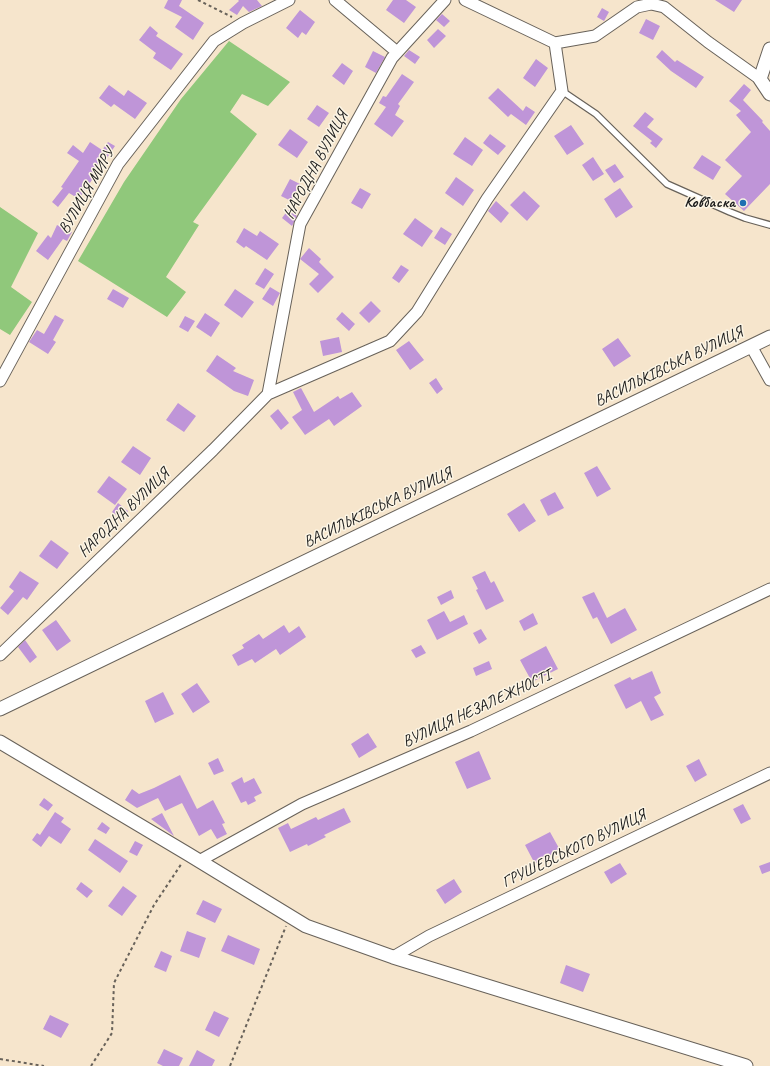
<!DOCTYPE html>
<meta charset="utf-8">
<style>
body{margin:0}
canvas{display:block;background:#f6e5cc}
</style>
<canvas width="770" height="1066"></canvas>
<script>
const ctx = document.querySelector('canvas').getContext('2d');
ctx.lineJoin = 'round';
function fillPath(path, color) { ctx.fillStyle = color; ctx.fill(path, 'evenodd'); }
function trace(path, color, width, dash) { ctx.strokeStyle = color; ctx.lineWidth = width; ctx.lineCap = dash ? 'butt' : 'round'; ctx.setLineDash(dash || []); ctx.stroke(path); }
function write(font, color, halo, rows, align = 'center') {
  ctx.font = font + ' Caveat,sans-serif'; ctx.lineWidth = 3; ctx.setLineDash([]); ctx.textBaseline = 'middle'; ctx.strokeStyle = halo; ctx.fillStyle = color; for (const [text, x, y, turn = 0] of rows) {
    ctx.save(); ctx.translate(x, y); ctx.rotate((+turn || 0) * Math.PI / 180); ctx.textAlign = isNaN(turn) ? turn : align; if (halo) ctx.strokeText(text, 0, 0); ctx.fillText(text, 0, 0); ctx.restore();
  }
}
const green = new Path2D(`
 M 229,41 L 290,82 L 268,106 L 242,94 L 230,112 L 257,134 L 193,222 L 199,225 L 166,277 L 186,292 L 167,317 L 78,261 L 124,182 L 181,99 Z
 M 0,207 L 38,233 L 11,287 L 32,302 L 10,335 L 0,329 Z`);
const building = new Path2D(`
 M 168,0 L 182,0 L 179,6 L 204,23 L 193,40 L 175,27 L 182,17 L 164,8 Z
 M 238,0 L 257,0 L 262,6 L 249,12 L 243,6 L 237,15 L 229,10 L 239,1 Z
 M 393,0 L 406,0 L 416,7 L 404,23 L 386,10 Z
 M 715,0 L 742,0 L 734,12 Z
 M 602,8 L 609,12 L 604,21 L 597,17 Z
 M 300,10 L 315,22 L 306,35 L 302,32 L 298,38 L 286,28 Z
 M 442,14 L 450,21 L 444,27 L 436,20 Z
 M 646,19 L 660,26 L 653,40 L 639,33 Z
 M 150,26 L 158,33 L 156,36 L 183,54 L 171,70 L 153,58 L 156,53 L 139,40 Z
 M 438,29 L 446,36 L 434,48 L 427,40 Z
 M 409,50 L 420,57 L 415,64 L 404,56 Z
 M 662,50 L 675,62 L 677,60 L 704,77 L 696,88 L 671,71 L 656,57 Z
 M 373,51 L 385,57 L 376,73 L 365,67 Z
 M 536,59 L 548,68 L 535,87 L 523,78 Z
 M 342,63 L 353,71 L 344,85 L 332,76 Z
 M 402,74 L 414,82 L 398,104 L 400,106 L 395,115 L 404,121 L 392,137 L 374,124 L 386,107 L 379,103 L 383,96 L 386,97 Z
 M 744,84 L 751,90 L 743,100 L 763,121 L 762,122 L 770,131 L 770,184 L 744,211 L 725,194 L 742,176 L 725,160 L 751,132 L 736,115 L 741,111 L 729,101 Z
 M 109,85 L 124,96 L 128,90 L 147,103 L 135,119 L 114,104 L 111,107 L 99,98 Z
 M 498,88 L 523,111 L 526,106 L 535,112 L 526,125 L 511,114 L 508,117 L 488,98 Z
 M 317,105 L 329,113 L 319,127 L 307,119 Z
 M 645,112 L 654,119 L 647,127 L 663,139 L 656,148 L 650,143 L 652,141 L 633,126 Z
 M 571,125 L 584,144 L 567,155 L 554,136 Z
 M 290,129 L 308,142 L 297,158 L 278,145 Z
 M 490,134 L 506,146 L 498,155 L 483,143 Z
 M 465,137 L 483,150 L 472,166 L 453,154 Z
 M 90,142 L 102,150 L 108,142 L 115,146 L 79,199 L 69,193 L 58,207 L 52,202 L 63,188 L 61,187 L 79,161 L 67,153 L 73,145 L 83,153 Z
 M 702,155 L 721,167 L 713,180 L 693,168 Z
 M 593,157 L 604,174 L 593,181 L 582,165 Z
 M 615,164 L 624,177 L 614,183 L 605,170 Z
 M 456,177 L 474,190 L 463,206 L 445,193 Z
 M 290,179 L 300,184 L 291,201 L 281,196 Z
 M 360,188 L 371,194 L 362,209 L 351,203 Z
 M 620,188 L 633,207 L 616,218 L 604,199 Z
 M 524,191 L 540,206 L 527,221 L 510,205 Z
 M 496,201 L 509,213 L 501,223 L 488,211 Z
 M 288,210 L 297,216 L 292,226 L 282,218 Z
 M 415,218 L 433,231 L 422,247 L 403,234 Z
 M 57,225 L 72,232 L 67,241 L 63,239 L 48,260 L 36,251 L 48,235 L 51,238 Z
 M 441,227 L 452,234 L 445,245 L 434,238 Z
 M 244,228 L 257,236 L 260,231 L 279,244 L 267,260 L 246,246 L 244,248 L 236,242 Z
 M 309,248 L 321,259 L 319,262 L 334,277 L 318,293 L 309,284 L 319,274 L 300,259 Z
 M 401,265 L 409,270 L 399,283 L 392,278 Z
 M 265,268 L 274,274 L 264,289 L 255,284 Z
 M 270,287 L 280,293 L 273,306 L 262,299 Z
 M 113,289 L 129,298 L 123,308 L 107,299 Z
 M 235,289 L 254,302 L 242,318 L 224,305 Z
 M 371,301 L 381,311 L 369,323 L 359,313 Z
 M 342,312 L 355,324 L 349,331 L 336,319 Z
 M 205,313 L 220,323 L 211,337 L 196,327 Z
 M 55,315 L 64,320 L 53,340 L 56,342 L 48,354 L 29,342 L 37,330 L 44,334 Z
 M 185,316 L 195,321 L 188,332 L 179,327 Z
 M 339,337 L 342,352 L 323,356 L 320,341 Z
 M 618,338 L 631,356 L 614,367 L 602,349 Z
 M 409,341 L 424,360 L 410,370 L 396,350 Z
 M 217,355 L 236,368 L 233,371 L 254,380 L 248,396 L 234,391 L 206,371 Z
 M 436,378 L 443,389 L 437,394 L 429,383 Z
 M 301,388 L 314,412 L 338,396 L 340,399 L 352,392 L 362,406 L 334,426 L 329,419 L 305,435 L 292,417 L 302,410 L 293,392 Z
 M 178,403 L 196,416 L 184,432 L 166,420 Z
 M 278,409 L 289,423 L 281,430 L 270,416 Z
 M 133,446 L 151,458 L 140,475 L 121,462 Z
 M 597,466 L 611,489 L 597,497 L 584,473 Z
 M 109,476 L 127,489 L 115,505 L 97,492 Z
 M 555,492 L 564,508 L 548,516 L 540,500 Z
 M 118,503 L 128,511 L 122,519 L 112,512 Z
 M 524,503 L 536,521 L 519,532 L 507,514 Z
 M 51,540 L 69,553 L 57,569 L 39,556 Z
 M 20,571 L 39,583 L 27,600 L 23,597 L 8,615 L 0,608 L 14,591 L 9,587 Z
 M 485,571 L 491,583 L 494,581 L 504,601 L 486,610 L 476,590 L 478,589 L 472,577 Z
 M 451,590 L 454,598 L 441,605 L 437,597 Z
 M 594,592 L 607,618 L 625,608 L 637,630 L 611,644 L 597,617 L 593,619 L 582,597 Z
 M 444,611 L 450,622 L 464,615 L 468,624 L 437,640 L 427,620 Z
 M 533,613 L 538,624 L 524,631 L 519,621 Z
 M 56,620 L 71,641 L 57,651 L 42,630 Z
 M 284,625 L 289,633 L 299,626 L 306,637 L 280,655 L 276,649 L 255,663 L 252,659 L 238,666 L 232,655 L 244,648 L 242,645 L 259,634 L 263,639 Z
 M 481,629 L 487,639 L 479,644 L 473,633 Z
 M 25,640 L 37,657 L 30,663 L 18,647 Z
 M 421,645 L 426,653 L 416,658 L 411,650 Z
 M 546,646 L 558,669 L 532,682 L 520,660 Z
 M 489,661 L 492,669 L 476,676 L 473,668 Z
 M 652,671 L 661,693 L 654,697 L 664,715 L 651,721 L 641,701 L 626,709 L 614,685 L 630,677 L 632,680 Z
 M 197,683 L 210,702 L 193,713 L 181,694 Z
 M 163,692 L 174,714 L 155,723 L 145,701 Z
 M 368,733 L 377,747 L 359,758 L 351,744 Z
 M 479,751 L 491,779 L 467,789 L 455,762 Z
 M 218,758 L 224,771 L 214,775 L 208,763 Z
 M 699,759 L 707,775 L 695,782 L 686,766 Z
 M 180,775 L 197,809 L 213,800 L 225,823 L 222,824 L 227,834 L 217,839 L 211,829 L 199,836 L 182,803 L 165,811 L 158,798 L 137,808 L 125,800 L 132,789 L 139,794 L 154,788 Z
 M 242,777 L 244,783 L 254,778 L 262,793 L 254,797 L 256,801 L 248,805 L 246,801 L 241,803 L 231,783 Z
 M 44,798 L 53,805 L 48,811 L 39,805 Z
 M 743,804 L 751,819 L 741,824 L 733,809 Z
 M 344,808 L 351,822 L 324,835 L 326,837 L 308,846 L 307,844 L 290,852 L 278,828 L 288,823 L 291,829 L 316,817 L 318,820 Z
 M 55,812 L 64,818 L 61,822 L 71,829 L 61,844 L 49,836 L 41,847 L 32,840 L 37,833 L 40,835 Z
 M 162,813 L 174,836 L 151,819 Z
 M 102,822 L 110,828 L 106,834 L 97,829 Z
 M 550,832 L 560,850 L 535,864 L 525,845 Z
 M 95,839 L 128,861 L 120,873 L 88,850 Z
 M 135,841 L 143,845 L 137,856 L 129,852 Z
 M 770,862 L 770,871 L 762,874 L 759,866 Z
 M 620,863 L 627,874 L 611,884 L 604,872 Z
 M 454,879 L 462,892 L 445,904 L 436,890 Z
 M 81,882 L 93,891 L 87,898 L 76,889 Z
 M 123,886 L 137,896 L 122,916 L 108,906 Z
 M 203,900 L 222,909 L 215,923 L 196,914 Z
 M 187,931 L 206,938 L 199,958 L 180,951 Z
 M 228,935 L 260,949 L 254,965 L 221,951 Z
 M 161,951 L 172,956 L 166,972 L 154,967 Z
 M 566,965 L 590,974 L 583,992 L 560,983 Z
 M 214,1011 L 229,1018 L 219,1037 L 205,1030 Z
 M 50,1015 L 69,1024 L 61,1038 L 43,1029 Z
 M 164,1049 L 183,1058 L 179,1066 L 163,1066 L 157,1063 Z
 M 197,1050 L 215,1060 L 212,1066 L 189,1066 Z`);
const path = new Path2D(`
 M 198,0 L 232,17
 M 0,1059 L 44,1066
 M 91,1066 L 112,1033 L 114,983 L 154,905 L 182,863
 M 230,1066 L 286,926`);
const service = new Path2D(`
 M 562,91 L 596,114 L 667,184 L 730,212 L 745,218 L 770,225`);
const minor = new Path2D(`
 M 335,0 L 397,52
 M 465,0 L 555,43 L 595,36 L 637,7 L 651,4 L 664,7 L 708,42 L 760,79
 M 751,346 L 770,380
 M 0,381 L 118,164 L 214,41 L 243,23 L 289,0
 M 268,394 L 390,341 L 417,312 L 487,199 L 562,91 L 555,43
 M 0,655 L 213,450 L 268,394 L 300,224 L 392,58 L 445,0
 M 199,861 L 302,804 L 471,731 L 770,589
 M 393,957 L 429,936 L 770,773`);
const tertiary = new Path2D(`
 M 770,49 L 760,79 L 770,94
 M 0,709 L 770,337
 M 0,742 L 188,854 L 306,926 L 393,957 L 746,1066`);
const markers = [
 [743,203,4,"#1f6fb2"]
];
const streetNames = [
 ["НАРОДНА ВУЛИЦЯ",316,165,-62],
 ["ВУЛИЦЯ МИРУ",87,191,-60],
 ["ВАСИЛЬКІВСЬКА ВУЛИЦЯ",669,367,-26],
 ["ВАСИЛЬКІВСЬКА ВУЛИЦЯ",378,508,-26],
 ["НАРОДНА ВУЛИЦЯ",124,513,-44],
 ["ВУЛИЦЯ НЕЗАЛЕЖНОСТІ",477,709,-25],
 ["ГРУШЕВСЬКОГО ВУЛИЦЯ",574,849,-26]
];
const poiNames = [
 ["Ковбаска",735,203]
];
fillPath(green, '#90c87b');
fillPath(building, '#bf95d8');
trace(service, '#68625a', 8);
trace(minor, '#68625a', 13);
trace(tertiary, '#68625a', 15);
trace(path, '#68625a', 2, [3, 3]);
trace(service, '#fff', 5.5);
trace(minor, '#fff', 11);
trace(tertiary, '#fff', 13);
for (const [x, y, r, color] of markers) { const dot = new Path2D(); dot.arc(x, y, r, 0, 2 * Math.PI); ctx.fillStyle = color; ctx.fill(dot); trace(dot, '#fcf5e5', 1.5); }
write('16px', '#1c1c1c', '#fcf5e5', streetNames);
write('bold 16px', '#1c1c1c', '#fcf5e5', poiNames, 'right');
</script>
